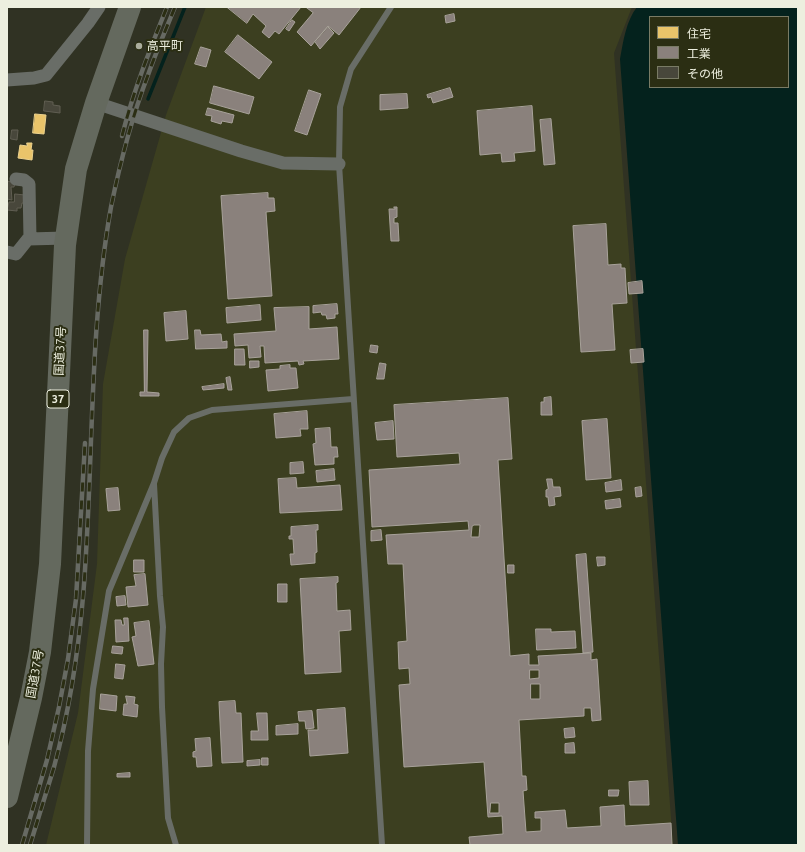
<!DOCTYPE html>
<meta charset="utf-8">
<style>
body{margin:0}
#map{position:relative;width:805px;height:852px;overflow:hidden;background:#303223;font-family:Ubuntu,"Noto Sans JP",sans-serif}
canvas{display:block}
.frame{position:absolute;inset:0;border:8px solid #edefdf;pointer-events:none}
.legend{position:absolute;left:649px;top:16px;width:140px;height:72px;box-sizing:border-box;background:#2b2e13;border:1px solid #797b65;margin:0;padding:5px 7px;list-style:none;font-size:12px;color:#edefdf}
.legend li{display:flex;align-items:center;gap:8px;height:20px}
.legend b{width:20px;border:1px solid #797b65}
</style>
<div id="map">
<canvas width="805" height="852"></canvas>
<div class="frame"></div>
<ul class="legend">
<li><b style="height:11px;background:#e9c46a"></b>住宅</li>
<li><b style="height:11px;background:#8a817c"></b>工業</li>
<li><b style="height:11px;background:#48473b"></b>その他</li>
</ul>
</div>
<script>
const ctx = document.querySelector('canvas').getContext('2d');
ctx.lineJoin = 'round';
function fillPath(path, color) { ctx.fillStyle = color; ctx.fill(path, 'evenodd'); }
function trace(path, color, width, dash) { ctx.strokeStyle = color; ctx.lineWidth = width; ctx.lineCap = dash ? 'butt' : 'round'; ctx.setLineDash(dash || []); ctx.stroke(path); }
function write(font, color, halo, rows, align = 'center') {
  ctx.font = font + ' Ubuntu,"Noto Sans JP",sans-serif'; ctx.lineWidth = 4; ctx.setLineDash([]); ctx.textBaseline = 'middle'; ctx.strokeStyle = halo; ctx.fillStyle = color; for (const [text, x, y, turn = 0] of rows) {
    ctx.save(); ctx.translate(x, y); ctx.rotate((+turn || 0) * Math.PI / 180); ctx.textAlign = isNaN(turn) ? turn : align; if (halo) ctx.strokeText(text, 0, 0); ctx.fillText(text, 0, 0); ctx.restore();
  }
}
const built = new Path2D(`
 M 206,7 L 632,7 L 614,53 L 673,845 L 46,845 L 78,713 L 97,564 L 103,384 L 125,259 L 166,115 Z`);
const water = new Path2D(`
 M 637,7 L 798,7 L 798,845 L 678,845 L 620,59 C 623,42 626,21 637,7 ZM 650,17 L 788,17 L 788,87 L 650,87 Z`);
const homes = new Path2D(`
 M 35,114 L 46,115 L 44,134 L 33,133 Z
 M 27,143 L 32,143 L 31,150 L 33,150 L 32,160 L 18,158 L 20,145 L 27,146 Z`);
const industry = new Path2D(`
 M 227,7 L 301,7 L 279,34 L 275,31 L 269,38 L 262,32 L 266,26 L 253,14 L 247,23 Z
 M 306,7 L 361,7 L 339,35 L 328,26 L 311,46 L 297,32 L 313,13 Z
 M 454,14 L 455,21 L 446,23 L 445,16 Z
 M 292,20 L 295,22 L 289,31 L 286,29 Z
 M 328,27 L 334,33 L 320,49 L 315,42 Z
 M 238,35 L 272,62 L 259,79 L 225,52 Z
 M 201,47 L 211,50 L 206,67 L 195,64 Z
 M 214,86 L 254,97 L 249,114 L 210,103 Z
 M 450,88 L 453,97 L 433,103 L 431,97 L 428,98 L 427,95 Z
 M 309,90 L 321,94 L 307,135 L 295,131 Z
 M 407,94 L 408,108 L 380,110 L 380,95 Z
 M 532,106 L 535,151 L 514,153 L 515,161 L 502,162 L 501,153 L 480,155 L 477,111 Z
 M 208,108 L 234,115 L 232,123 L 222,121 L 221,124 L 211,121 L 212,116 L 206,115 Z
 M 551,119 L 555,164 L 544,165 L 540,120 Z
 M 268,193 L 268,198 L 274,198 L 275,211 L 266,212 L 272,296 L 228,299 L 221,196 Z
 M 394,207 L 397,207 L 397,217 L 394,218 L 394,223 L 398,223 L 399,241 L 391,241 L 389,209 L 395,209 Z
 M 606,224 L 608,265 L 621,264 L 621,268 L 625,268 L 627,303 L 612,304 L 615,350 L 581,352 L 573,226 Z
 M 642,281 L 643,293 L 629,294 L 628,283 Z
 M 337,304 L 338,314 L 335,314 L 335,318 L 327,319 L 326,315 L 322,315 L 321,312 L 313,313 L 313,306 Z
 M 260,305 L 261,320 L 227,323 L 226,308 Z
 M 309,307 L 309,329 L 337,327 L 339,359 L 303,361 L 304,364 L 299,365 L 298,361 L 265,363 L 264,346 L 260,346 L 261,357 L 249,358 L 248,345 L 235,346 L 234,334 L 276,331 L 274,308 Z
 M 186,311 L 188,339 L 166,341 L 164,313 Z
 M 144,330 L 148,330 L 147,392 L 159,393 L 159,396 L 140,396 L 140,392 L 144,392 Z
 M 195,330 L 200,330 L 201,335 L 221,334 L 222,342 L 227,341 L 227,348 L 196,349 Z
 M 371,345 L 378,346 L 377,353 L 370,352 Z
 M 235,349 L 244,349 L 245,365 L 235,365 Z
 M 643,349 L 644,362 L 631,363 L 630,350 Z
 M 250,361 L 259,361 L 259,367 L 250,368 Z
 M 380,363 L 386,364 L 384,379 L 377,379 Z
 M 290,365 L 290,368 L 296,368 L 298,388 L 268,391 L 266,370 L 280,369 L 280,366 Z
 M 230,377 L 232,390 L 228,390 L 226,378 Z
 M 224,384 L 224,388 L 203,390 L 202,387 Z
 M 551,397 L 552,415 L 541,415 L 541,402 L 544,402 L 544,398 Z
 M 508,398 L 512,459 L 498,460 L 510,656 L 529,654 L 529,665 L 539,665 L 538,656 L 591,653 L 591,660 L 597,659 L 601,720 L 592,721 L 591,708 L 584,708 L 584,716 L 519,720 L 522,776 L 526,776 L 527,790 L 523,791 L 526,832 L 541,831 L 541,818 L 535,818 L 535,812 L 565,810 L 567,828 L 601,826 L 600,807 L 624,805 L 625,826 L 671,823 L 672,845 L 470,845 L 469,837 L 503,834 L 502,816 L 488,817 L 484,762 L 404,767 L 399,685 L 410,684 L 409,668 L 399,669 L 398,642 L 407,641 L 403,564 L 388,564 L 386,535 L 469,530 L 468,521 L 372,527 L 369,470 L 460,464 L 459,453 L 397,457 L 394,405 ZM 474,525 L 480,525 L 479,537 L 471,537 L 472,527 ZM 530,670 L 539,670 L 539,678 L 530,679 ZM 531,684 L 540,684 L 540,699 L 531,699 ZM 491,803 L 499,803 L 499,813 L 490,813 Z
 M 307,411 L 308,429 L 300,429 L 301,436 L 276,438 L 274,414 Z
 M 607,419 L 611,478 L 586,480 L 582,421 Z
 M 393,421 L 394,439 L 377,440 L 375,423 Z
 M 330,428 L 331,447 L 337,447 L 338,457 L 334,457 L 334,464 L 315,465 L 313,444 L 316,443 L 315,429 Z
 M 303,462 L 304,473 L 290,474 L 290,463 Z
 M 334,469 L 335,480 L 317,482 L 316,471 Z
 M 296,478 L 297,488 L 340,485 L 342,510 L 280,513 L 278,479 Z
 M 547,479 L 552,479 L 553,487 L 560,487 L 561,496 L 554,497 L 555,505 L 549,506 L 548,497 L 546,497 L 546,490 L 548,489 Z
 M 621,480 L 622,490 L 606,492 L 605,483 Z
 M 641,487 L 642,496 L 636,497 L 635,488 Z
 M 118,488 L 120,510 L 108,511 L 106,489 Z
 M 620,499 L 621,507 L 606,509 L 605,501 Z
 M 318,525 L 318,530 L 316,530 L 317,552 L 315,553 L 315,563 L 291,565 L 290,554 L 294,554 L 293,539 L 289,539 L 289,536 L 291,536 L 291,527 Z
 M 381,530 L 382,540 L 371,541 L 371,531 Z
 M 586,554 L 593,652 L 583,653 L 576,555 Z
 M 597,557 L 605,557 L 605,565 L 598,566 Z
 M 134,560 L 144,560 L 144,572 L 134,572 Z
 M 508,565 L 514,565 L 514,573 L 508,573 Z
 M 145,574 L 148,605 L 128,607 L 126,587 L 136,586 L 134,575 Z
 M 338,577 L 338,582 L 336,583 L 337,611 L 350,610 L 351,630 L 339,631 L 341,672 L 305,674 L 300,579 Z
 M 278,584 L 287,584 L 287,602 L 278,602 Z
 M 125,596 L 126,605 L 117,606 L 116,597 Z
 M 124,618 L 128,618 L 129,641 L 116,642 L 115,620 L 121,620 L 122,625 L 124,625 Z
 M 149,621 L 154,664 L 138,666 L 132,637 L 136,636 L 134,623 Z
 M 536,629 L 551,629 L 551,632 L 575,631 L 576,648 L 537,650 Z
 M 113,646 L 123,647 L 122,654 L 112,653 Z
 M 116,664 L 125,665 L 123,679 L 115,678 Z
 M 101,694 L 117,696 L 116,711 L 100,709 Z
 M 126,696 L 135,697 L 134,704 L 138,705 L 137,717 L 123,715 L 124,704 L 127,704 Z
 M 235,701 L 236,713 L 241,713 L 243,762 L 222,763 L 219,702 Z
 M 345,708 L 348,753 L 310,756 L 308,730 L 318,730 L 317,710 Z
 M 312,711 L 314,728 L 306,729 L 305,721 L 299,721 L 298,712 Z
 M 257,713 L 267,713 L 268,740 L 251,740 L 251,731 L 258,731 Z
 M 298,724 L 298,734 L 276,735 L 276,726 Z
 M 574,728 L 575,737 L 565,738 L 564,729 Z
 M 210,738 L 212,766 L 197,767 L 196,757 L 193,757 L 193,752 L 196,751 L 195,739 Z
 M 574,743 L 575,753 L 565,753 L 565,744 Z
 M 262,758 L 268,758 L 268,765 L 262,765 Z
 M 260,760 L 260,765 L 247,766 L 247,761 Z
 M 130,773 L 130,777 L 117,777 L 117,774 Z
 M 648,781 L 649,805 L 630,805 L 629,782 Z
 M 609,790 L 619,790 L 618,796 L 609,796 Z`);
const stream = new Path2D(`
 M 148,99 L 185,7`);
const building = new Path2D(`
 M 45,101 L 53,102 L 53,105 L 60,106 L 60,113 L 44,111 Z
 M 12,130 L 18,130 L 17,140 L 11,139 Z
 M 7,181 L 15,183 L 14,187 L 11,187 L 12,200 L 7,199 Z
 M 15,194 L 25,195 L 24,203 L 22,203 L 21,208 L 17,208 L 17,211 L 7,210 L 9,202 L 14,202 Z`);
const lane = new Path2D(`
 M 154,484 L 160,596 L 163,627 L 161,664 L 162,707 L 168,818 L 176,845
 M 87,845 L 88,751 L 93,689 L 109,591 L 154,483 L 162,458 L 174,432 L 189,418 L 212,410 L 353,399
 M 382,845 L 339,164 L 340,107 L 351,69 L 391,7`);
const street = new Path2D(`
 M 7,80 L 34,78 L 46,75 L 88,23 L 99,7
 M 96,103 L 241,151 L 283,163 L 339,164
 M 16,179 L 24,180 L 29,184 L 30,239
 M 7,252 L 16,254 L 28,239 L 66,238`);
const highway = new Path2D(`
 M 7,797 L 31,698 L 40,652 L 50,564 L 65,245 L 76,169 L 96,103 L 130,7`);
const rail = new Path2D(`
 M 122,136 C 133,92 150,49 167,7
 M 22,845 L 47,760 L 59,707 L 68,659 L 76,599 L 85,443
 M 30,845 C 38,819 46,793 54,767 C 69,712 78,654 83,597 C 94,467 88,336 111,207 C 120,163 132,117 148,75 C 156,52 166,29 175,7`);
const markers = [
 [139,46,4,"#abad9d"]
];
const shields = [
 [58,399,22]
];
const shieldNames = [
 ["37",58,399]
];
const poiNames = [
 ["高平町",147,46]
];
const streetNames = [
 ["国道37号",60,351,-87],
 ["国道37号",35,674,-80]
];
fillPath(built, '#3c3f20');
fillPath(water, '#04221d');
fillPath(homes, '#e9c46a');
trace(homes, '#ead18d', 1);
fillPath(industry, '#8a817c');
trace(industry, '#a8a29a', 1);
trace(stream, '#04221d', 3.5);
fillPath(building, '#48473b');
trace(building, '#605e52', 1);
trace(lane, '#696d67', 6);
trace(street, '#696d67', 13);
trace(highway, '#64695e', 22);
trace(rail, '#676a63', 4.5);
trace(rail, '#2b2e13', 3, [9]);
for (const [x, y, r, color] of markers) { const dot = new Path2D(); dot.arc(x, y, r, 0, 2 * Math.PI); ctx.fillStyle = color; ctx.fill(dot); trace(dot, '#2b2e13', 1.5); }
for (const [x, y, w] of shields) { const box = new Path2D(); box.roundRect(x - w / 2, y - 9, w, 18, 3); ctx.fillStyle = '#2b2e13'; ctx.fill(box); trace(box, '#edefdf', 1); }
write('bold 11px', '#edefdf', null, shieldNames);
write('12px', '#edefdf', '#2b2e13', poiNames, 'left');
write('12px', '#edefdf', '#2b2e13', streetNames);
</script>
